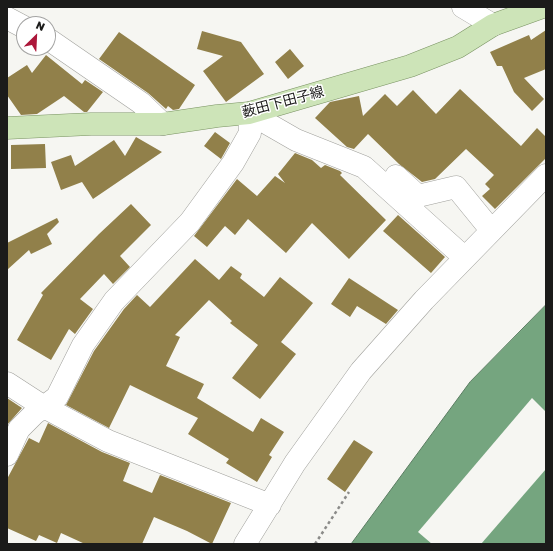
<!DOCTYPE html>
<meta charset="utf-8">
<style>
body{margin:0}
#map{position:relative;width:553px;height:551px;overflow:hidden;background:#f6f6f2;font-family:"Golos Text",sans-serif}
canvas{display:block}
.frame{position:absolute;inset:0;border:8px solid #1b1b1a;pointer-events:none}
.north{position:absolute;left:16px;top:16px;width:40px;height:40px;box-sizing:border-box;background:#fff;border:1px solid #a4a4a3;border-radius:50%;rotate:24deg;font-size:11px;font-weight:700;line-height:16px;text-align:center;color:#1b1b1a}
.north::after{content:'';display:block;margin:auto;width:14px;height:18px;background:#ac173a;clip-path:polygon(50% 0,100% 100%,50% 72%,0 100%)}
</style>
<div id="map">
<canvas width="553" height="551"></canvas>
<div class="frame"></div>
<div class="north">N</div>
</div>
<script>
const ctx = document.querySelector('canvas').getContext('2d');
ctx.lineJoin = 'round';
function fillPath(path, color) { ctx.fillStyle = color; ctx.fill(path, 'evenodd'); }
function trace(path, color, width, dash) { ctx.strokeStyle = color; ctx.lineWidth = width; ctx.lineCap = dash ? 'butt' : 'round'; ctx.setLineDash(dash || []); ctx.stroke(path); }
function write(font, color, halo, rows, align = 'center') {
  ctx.font = font + ' "Golos Text","Noto Sans JP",sans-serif'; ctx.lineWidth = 3; ctx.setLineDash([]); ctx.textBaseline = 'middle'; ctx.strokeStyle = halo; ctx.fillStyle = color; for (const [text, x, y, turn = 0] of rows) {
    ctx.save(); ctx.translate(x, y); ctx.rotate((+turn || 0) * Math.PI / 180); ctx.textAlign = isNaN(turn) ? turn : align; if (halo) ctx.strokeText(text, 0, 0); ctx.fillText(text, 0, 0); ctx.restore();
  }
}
const water = new Path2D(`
 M 546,305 L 546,544 L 351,544 L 470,382 Z`);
const pier = new Path2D(`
 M 532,398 L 546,412 L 546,469 L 481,544 L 432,544 L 418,532 Z`);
const building = new Path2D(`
 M 546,30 L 546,69 L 524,78 L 544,99 L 532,111 L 514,92 L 502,66 L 497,66 L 490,52 L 529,35 L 531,40 Z
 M 202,31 L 241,42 L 264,74 L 226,102 L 203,71 L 223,56 L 197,49 Z
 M 119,32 L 195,85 L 179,109 L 173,110 L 168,106 L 166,109 L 148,93 L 99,59 Z
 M 290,49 L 304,66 L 288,79 L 275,62 Z
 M 46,55 L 82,84 L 85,80 L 103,92 L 87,112 L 84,112 L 64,96 L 37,114 L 21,115 L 7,95 L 7,78 L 27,65 L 32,73 Z
 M 460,89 L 521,146 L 537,128 L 546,137 L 546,158 L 495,209 L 482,196 L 490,189 L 485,184 L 494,175 L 466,149 L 435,179 L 422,182 L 399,164 L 368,134 L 354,149 L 347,147 L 315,118 L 330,102 L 359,96 L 363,116 L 385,94 L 397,106 L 413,90 L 436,114 Z
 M 215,132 L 230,143 L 221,159 L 204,146 Z
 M 136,137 L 162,152 L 93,199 L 82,182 L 61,190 L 51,162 L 71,155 L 75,166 L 114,140 L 125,156 Z
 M 45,144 L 46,168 L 11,169 L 11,145 Z
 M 295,153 L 312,160 L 321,168 L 325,165 L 340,171 L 342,173 L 340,175 L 386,220 L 349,259 L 312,223 L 286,253 L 248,219 L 235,235 L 225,226 L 207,247 L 194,236 L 237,179 L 257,196 L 275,176 L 285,183 L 278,174 Z
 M 131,204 L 151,225 L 120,256 L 130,267 L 113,284 L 104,274 L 80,299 L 93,309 L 75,334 L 69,329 L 51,360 L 17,340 L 43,295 L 41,293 L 99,234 Z
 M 398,215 L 445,257 L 431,273 L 383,231 Z
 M 57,218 L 59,222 L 47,234 L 52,244 L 31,254 L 29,250 L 7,270 L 7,243 Z
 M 195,259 L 219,280 L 231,266 L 242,274 L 240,278 L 264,297 L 280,277 L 313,303 L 281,342 L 296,354 L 260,399 L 232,378 L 258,345 L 230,323 L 232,321 L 209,300 L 175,335 L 180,337 L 166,366 L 204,384 L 197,398 L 253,432 L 261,418 L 284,432 L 269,455 L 272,457 L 257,482 L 226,463 L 229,459 L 188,434 L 198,418 L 130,385 L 109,428 L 66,405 L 94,351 L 124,309 L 137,295 L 150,307 Z
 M 349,278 L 398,310 L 386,324 L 357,306 L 350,317 L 331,304 Z
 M 7,398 L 22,408 L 7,425 Z
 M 48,423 L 102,452 L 130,463 L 123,481 L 152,493 L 160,475 L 231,503 L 212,544 L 187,531 L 154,517 L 142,544 L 85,544 L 61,533 L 57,543 L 39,535 L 36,541 L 7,528 L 7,479 L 29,438 L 39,443 Z
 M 354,440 L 373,452 L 345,492 L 327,479 Z`);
const path = new Path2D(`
 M 315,544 L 349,492`);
const minor = new Path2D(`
 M 463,7 L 493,25
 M 7,18 L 24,27
 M 48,39 L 141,103 L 163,124
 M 249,113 L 296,140 L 364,167 L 465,258
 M 396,176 L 418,196 L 456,187 L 491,230
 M 7,383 L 44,407 L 108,441 L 270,505
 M 7,455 L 19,429 L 34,414 L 57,397 L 83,345 L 114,301 L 190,222 L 233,163 L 250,133 L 249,113
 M 245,544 L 295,463 L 361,371 L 424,300 L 546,175`);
const major = new Path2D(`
 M 7,128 L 91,124 L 163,124 L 217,116 L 249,113 L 410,66 L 458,47 L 493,25 L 543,7`);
const streetNames = [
 ["薮田下田子線",283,102,-15]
];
fillPath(water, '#75a57f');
trace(water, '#5a7c61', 1);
fillPath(pier, '#f6f6f2');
fillPath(building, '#91804a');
trace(minor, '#a0a09c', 23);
trace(major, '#799262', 23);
trace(path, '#8b8b89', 2.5, [3, 3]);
trace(minor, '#fff', 22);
trace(major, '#cde4b8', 22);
write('14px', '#1b1b1a', '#fff', streetNames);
</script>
